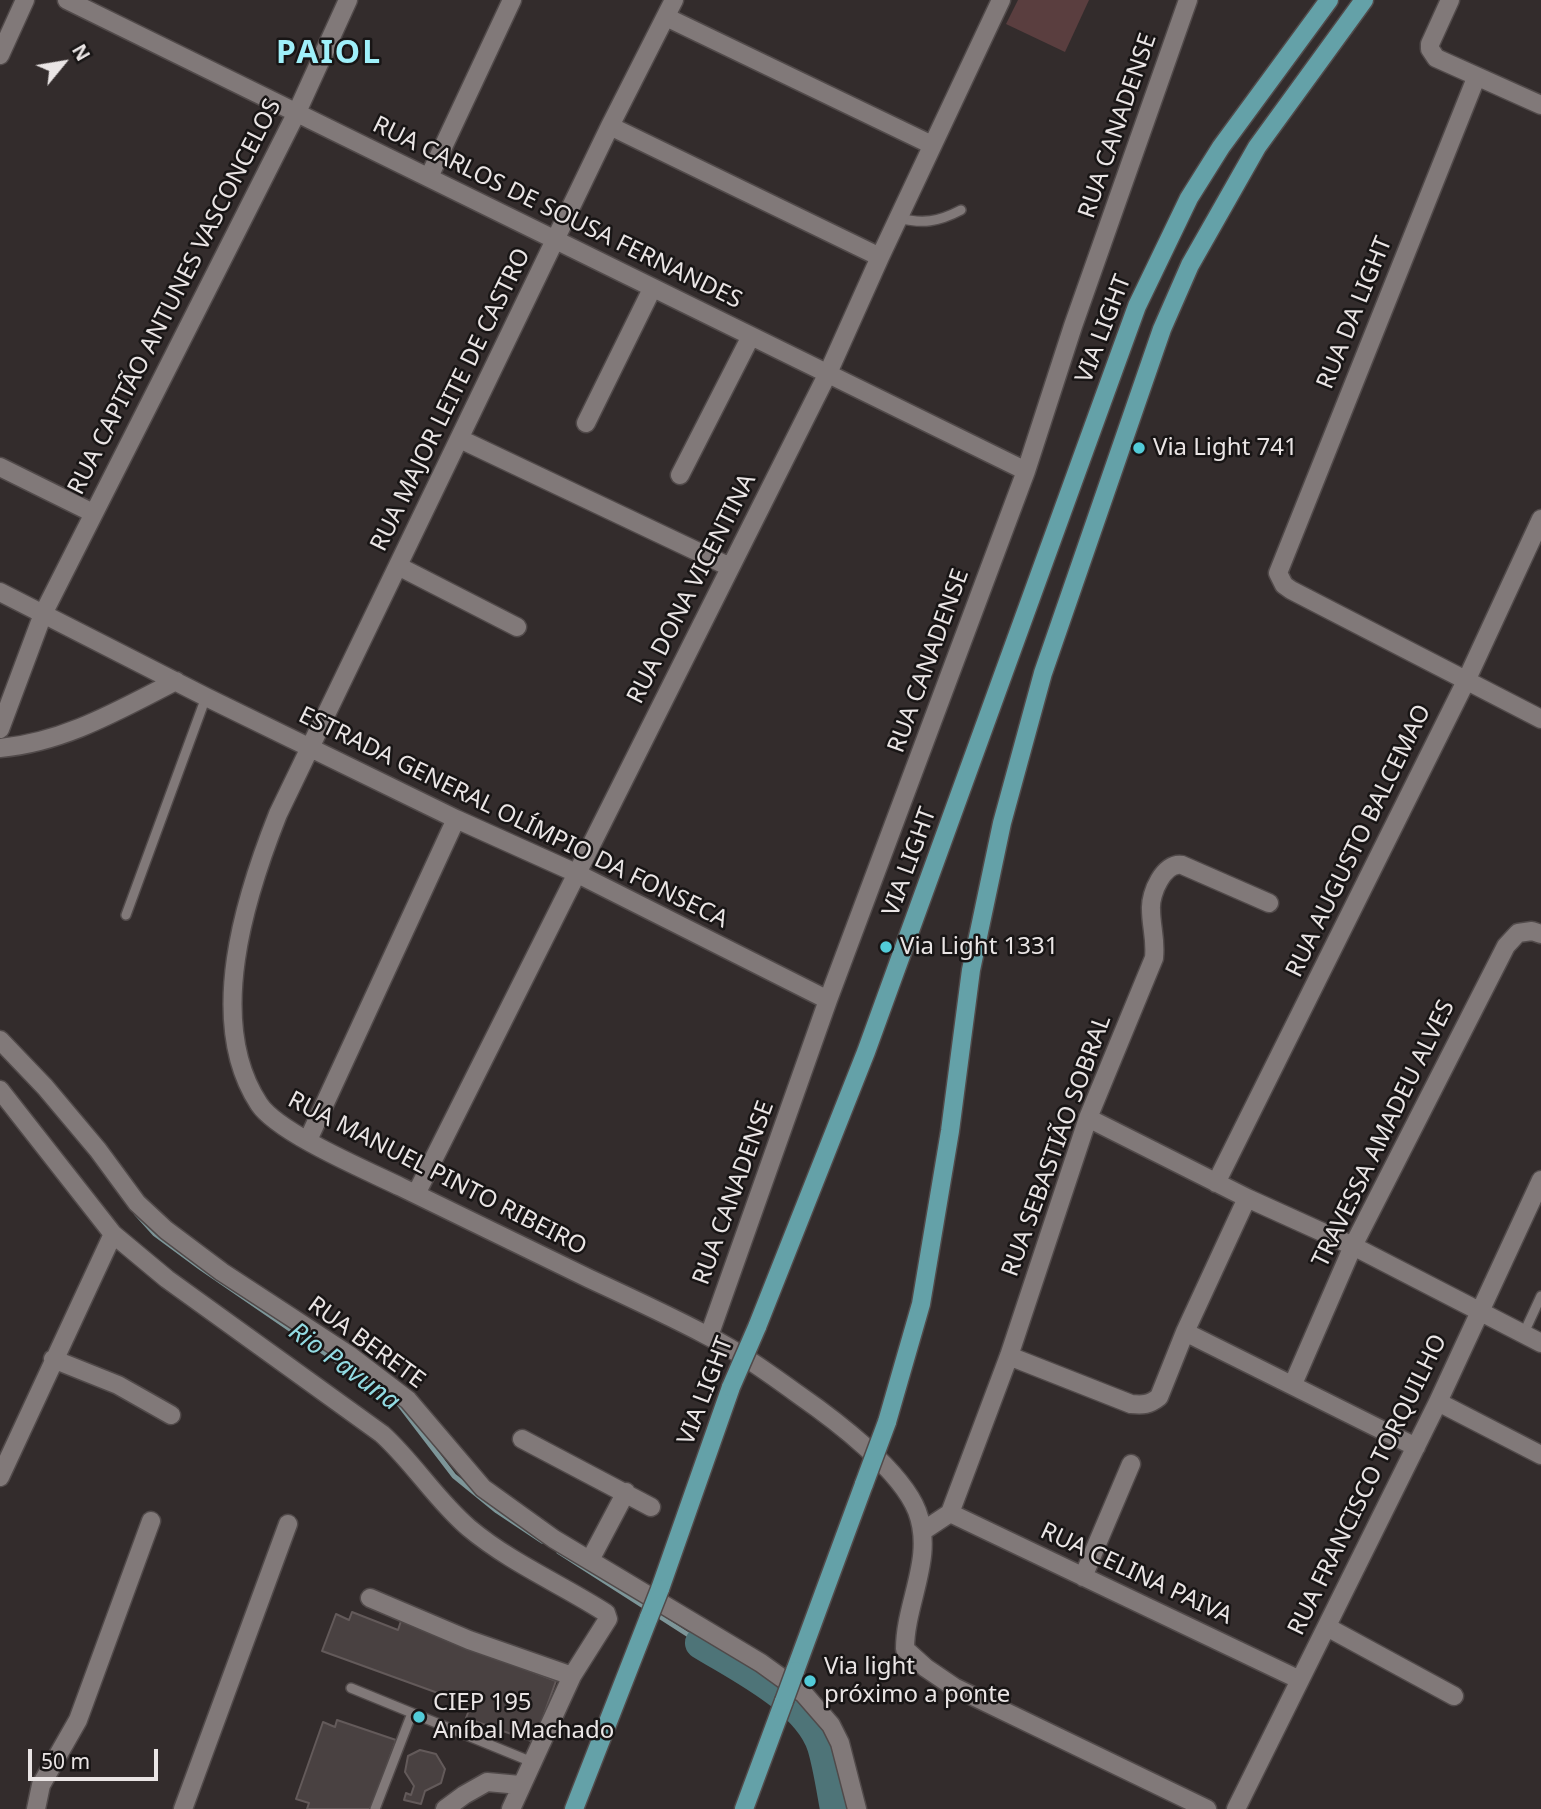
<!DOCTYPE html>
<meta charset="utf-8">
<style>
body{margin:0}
#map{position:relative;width:1541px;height:1809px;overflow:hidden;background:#332c2c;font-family:"Noto Sans",sans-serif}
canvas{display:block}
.north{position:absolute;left:28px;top:28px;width:70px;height:70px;-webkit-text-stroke:5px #181515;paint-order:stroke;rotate:60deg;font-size:19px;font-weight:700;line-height:28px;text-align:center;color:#eae5e5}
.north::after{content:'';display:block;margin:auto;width:24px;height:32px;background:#eae5e5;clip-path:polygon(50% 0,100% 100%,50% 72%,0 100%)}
.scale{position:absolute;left:28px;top:1749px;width:130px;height:32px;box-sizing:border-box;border:4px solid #eae5e5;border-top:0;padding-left:9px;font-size:21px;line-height:24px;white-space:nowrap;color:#eae5e5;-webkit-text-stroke:5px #181515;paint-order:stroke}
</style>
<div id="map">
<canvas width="1541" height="1809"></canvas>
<div class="north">N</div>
<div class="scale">50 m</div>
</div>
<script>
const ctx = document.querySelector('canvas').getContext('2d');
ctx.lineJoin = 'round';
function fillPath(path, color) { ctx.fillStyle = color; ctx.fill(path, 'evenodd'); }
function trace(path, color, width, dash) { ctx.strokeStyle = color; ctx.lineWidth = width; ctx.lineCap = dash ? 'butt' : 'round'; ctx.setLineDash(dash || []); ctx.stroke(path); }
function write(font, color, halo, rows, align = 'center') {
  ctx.font = font + ' "Noto Sans",sans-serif'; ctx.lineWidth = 5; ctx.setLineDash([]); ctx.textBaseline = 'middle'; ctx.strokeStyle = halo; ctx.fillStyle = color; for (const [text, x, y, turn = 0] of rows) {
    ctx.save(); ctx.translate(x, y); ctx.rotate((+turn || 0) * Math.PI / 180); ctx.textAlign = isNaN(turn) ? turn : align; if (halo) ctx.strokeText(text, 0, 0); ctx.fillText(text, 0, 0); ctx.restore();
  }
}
const green = new Path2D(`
 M 1018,0 L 1089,0 L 1065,52 L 1006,24 Z`);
const stream = new Path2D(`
 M 136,1213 L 155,1234 L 201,1268 L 399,1404 L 454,1476 L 497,1511 L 542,1541
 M 559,1552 L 701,1643`);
const river = new Path2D(`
 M 701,1643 C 740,1667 808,1700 823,1746 C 829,1766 832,1788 836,1809`);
const building = new Path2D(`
 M 352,1612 L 398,1630 L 401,1621 L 556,1681 L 534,1742 L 466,1718 L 471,1705 L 322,1651 L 336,1614 L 349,1620 Z
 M 337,1720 L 396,1740 L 371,1809 L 307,1809 L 309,1803 L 296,1799 L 323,1722 L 335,1727 Z
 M 420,1750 L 436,1754 L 445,1769 L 441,1783 L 425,1791 L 421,1804 L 404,1800 L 406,1793 L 411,1795 L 414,1786 L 405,1772 L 408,1756 Z`);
const lane = new Path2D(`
 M 898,218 C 923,224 938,222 961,210
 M 126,915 L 206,697
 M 1523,1335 L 1541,1296
 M 351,1688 L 532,1762
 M 375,1809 L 412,1713`);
const street = new Path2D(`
 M 67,0 L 1026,471
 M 674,0 L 610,126 L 278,814 C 245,897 205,1022 259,1104 C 278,1133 368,1171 401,1187 C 464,1218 527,1248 590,1279 C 629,1297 668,1315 706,1335 C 738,1351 770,1374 799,1395 C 835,1420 901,1470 917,1511 C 935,1558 905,1602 905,1649 L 926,1668 L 954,1687 L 1207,1809
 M 1450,0 L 1430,44 L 1430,49 L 1436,58 L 1541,105
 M 666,17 L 932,145
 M 0,55 L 25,0
 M 1476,78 L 1278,573 L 1284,585 L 1291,590 L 1541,719
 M 610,126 L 880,257
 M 429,177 L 512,0
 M 586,423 L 652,289
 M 460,439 L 730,567
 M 0,467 L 93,513
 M 680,475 L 751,336
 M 398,566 L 517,627
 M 0,592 L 206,697 L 456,819 L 576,873 L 828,1000
 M 0,729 L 43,614 L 297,112 L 348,0
 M 0,748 C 65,742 119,710 176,681
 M 0,1040 L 45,1087 L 98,1150 L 137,1203 L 166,1230 L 222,1272 L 349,1355 L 408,1400 L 483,1488 L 554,1539 L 761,1663 L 804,1694 L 831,1725 L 840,1743 L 857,1809
 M 0,1090 L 113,1234 L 167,1279 L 382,1434 C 414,1463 436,1500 469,1528 C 511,1563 561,1584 606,1613 L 608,1619 L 572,1676 L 511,1809
 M 1088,1118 L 1247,1198 L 1353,1246 L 1541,1343
 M 308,1140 L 456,819
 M 1216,1183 L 1466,681 L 1541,519
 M 416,1194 L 828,373 L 880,257 L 1001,0
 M 1185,1332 L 1416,1447
 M 709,1336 L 828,1000 L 1026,471 L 1073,326 L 1188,0
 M 1009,1356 L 1131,1404 C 1143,1405 1149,1405 1159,1397 L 1185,1332 L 1247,1198
 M 53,1359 L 118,1385 L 171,1415
 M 1293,1384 L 1353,1246 L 1506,946 L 1518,933 L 1532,931 L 1541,934
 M 1438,1402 L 1541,1455
 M 522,1439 L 651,1507
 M 0,1477 L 113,1234
 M 950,1513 L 1300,1680
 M 923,1531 L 950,1513 L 1009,1356 L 1088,1118 L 1154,958 C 1156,938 1151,927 1151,909 C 1150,893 1164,862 1182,865 L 1269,903
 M 590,1560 L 626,1492
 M 1083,1577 L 1131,1464
 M 370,1598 L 469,1640 L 572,1676
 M 1327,1627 L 1454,1696
 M 36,1809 L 41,1785 L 78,1720 L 151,1521
 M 183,1809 L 288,1524
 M 445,1809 L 464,1795 L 487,1782 L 520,1785
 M 1236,1809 L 1438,1402 L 1541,1180`);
const primary = new Path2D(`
 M 757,1327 L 866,1052 L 1137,306 L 1189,198 L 1221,147 L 1329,0
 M 887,1422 L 921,1304 L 950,1131 L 971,970 L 1002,823 L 1043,673 L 1162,329 L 1190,265 L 1257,147 L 1364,0
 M 660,1589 L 731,1387
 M 795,1671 L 864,1484
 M 574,1809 L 649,1617
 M 744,1809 L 784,1701`);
const primaryBridge = new Path2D(`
 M 731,1387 L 757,1327
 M 864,1484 L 887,1422
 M 649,1617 L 660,1589
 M 784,1701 L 795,1671`);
const markers = [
 [1139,448,7,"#52cbd8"],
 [886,947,7,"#52cbd8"],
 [810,1681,7,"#52cbd8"],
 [419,1717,7,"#52cbd8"]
];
const streetNames = [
 ["RUA CANADENSE",1118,126,-71],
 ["RUA CARLOS DE SOUSA FERNANDES",557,213,26],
 ["RUA CAPITÃO ANTUNES VASCONCELOS",175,297,-63],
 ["RUA DA LIGHT",1355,313,-68],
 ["VIA LIGHT",1104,329,-69],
 ["RUA MAJOR LEITE DE CASTRO",451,400,-64],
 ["RUA DONA VICENTINA",692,589,-63],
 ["RUA CANADENSE",929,661,-70],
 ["ESTRADA GENERAL OLÍMPIO DA FONSECA",513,818,26],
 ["RUA AUGUSTO BALCEMAO",1359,841,-64],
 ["VIA LIGHT",910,862,-70],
 ["TRAVESSA AMADEU ALVES",1384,1134,-64],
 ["RUA SEBASTIÃO SOBRAL",1057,1146,-70],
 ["RUA MANUEL PINTO RIBEIRO",437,1174,27],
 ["RUA CANADENSE",734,1193,-70],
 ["RUA BERETE",366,1343,36],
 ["VIA LIGHT",706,1391,-69],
 ["RUA FRANCISCO TORQUILHO",1368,1485,-64],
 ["RUA CELINA PAIVA",1136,1574,25]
];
const poiNames = [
 ["Via Light 741",1153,448],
 ["Via Light 1331",900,947],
 ["Via light",824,1667],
 ["próximo a ponte",824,1695],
 ["CIEP 195",433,1703],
 ["Aníbal Machado",433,1731]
];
const waterNames = [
 ["Rio Pavuna",344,1367,36]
];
const districtNames = [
 ["PAIOL",329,54]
];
fillPath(green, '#5a3e3f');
trace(stream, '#7d9699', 5);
trace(river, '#4e7478', 32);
fillPath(building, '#494141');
trace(building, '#635a5a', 2);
trace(lane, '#514a4a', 12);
trace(street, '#514a4a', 21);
trace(primary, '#514a4a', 21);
trace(lane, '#817979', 9);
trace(street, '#817979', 18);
trace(primary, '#64a1a8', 18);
trace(primaryBridge, '#514a4a', 21, []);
trace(primaryBridge, '#64a1a8', 18);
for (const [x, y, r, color] of markers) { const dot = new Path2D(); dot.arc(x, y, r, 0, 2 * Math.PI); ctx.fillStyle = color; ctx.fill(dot); trace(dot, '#181515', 2.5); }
write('24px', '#eae5e5', '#181515', streetNames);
write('24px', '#eae5e5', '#181515', poiNames, 'left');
write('italic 26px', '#92dbe3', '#181515', waterNames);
ctx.letterSpacing = '2px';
write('bold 32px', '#9ff0fa', '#181515', districtNames);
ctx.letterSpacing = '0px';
</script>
